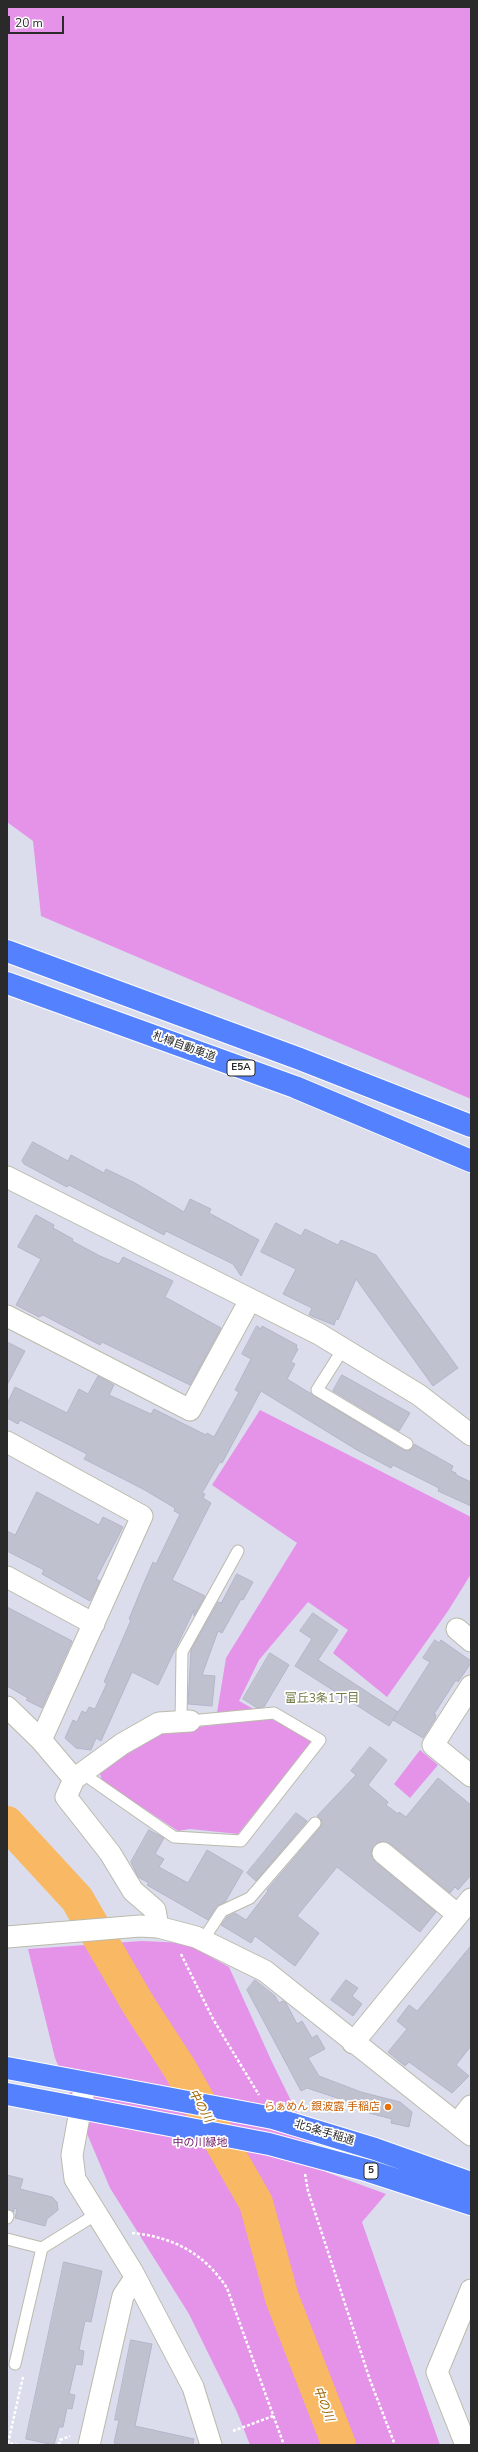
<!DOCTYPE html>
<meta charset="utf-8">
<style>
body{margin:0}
#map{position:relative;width:478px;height:2452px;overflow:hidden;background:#dbdded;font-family:"Nunito Sans",sans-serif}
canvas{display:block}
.frame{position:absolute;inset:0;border:8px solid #2a2a2a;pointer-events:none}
.scale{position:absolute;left:8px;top:16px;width:56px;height:18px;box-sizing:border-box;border:2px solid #2a2a2a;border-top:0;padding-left:5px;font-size:12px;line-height:14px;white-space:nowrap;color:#2a2a2a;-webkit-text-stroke:3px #fff;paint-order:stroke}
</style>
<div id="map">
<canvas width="478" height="2452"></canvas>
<div class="frame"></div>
<div class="scale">20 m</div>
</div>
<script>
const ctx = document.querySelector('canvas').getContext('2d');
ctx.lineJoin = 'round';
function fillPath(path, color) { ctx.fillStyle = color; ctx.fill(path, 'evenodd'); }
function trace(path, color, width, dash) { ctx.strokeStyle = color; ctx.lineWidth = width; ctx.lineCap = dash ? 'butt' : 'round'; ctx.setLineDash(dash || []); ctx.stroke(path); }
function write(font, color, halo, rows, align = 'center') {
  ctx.font = font + ' "Nunito Sans","Noto Sans JP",sans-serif'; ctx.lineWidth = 3.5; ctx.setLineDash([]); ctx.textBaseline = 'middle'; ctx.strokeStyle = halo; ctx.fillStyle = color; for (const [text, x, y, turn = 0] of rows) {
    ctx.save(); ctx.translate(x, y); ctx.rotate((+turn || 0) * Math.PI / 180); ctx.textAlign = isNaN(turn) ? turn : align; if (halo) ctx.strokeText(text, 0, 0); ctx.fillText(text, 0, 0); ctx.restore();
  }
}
const green = new Path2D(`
 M 7,7 L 471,7 L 471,1099 L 41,916 L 33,841 L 7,822 Z
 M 260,1410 L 471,1517 L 471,1574 L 448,1611 L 387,1697 L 333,1653 L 348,1630 L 308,1602 L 259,1660 L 239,1701 L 312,1741 L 238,1834 L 190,1829 L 178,1831 L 102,1781 L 99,1770 L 166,1730 L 215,1725 L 226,1658 L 297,1543 L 212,1485 Z
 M 420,1750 L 438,1765 L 410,1798 L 394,1784 Z
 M 142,1941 L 185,1943 L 229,1967 L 272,2062 L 326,2172 L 386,2194 L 362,2222 L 440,2445 L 250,2445 L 237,2412 L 189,2314 L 110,2188 L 55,2058 L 28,1949 Z`);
const river = new Path2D(`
 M 7,1823 L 77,1899 L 138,2004 L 180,2069 L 256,2203 L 282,2298 L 339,2445`);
const building = new Path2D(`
 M 33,1142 L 68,1161 L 71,1155 L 104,1173 L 106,1169 L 135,1183 L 184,1212 L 190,1199 L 211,1209 L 209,1213 L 259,1240 L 241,1276 L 233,1264 L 166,1231 L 164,1235 L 69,1185 L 67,1187 L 24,1164 L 22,1161 Z
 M 36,1215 L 54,1225 L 53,1228 L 73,1239 L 72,1241 L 100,1256 L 119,1264 L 123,1257 L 173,1281 L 165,1297 L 221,1328 L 190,1385 L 102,1342 L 100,1345 L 43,1315 L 39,1317 L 16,1305 L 41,1259 L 18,1247 Z
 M 276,1223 L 301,1236 L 305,1229 L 338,1245 L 341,1240 L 376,1255 L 458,1368 L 433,1386 L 356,1279 L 338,1320 L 336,1319 L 334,1325 L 309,1315 L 312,1308 L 283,1294 L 296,1269 L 261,1252 Z
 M 257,1326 L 261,1329 L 262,1326 L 297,1345 L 296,1348 L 298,1349 L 291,1362 L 295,1364 L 287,1379 L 403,1450 L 410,1450 L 414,1444 L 453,1466 L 451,1471 L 456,1473 L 456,1475 L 471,1482 L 471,1506 L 438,1491 L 439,1488 L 393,1465 L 391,1468 L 357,1450 L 261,1391 L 222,1463 L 220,1462 L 202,1493 L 205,1494 L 203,1498 L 211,1503 L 172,1580 L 205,1596 L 194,1616 L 194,1610 L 158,1685 L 132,1672 L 101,1741 L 96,1738 L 91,1750 L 76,1748 L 65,1738 L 73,1720 L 77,1722 L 82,1711 L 86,1713 L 89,1707 L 95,1709 L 107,1683 L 104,1682 L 131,1620 L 129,1619 L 143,1585 L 153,1562 L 156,1564 L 180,1514 L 174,1511 L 175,1508 L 143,1489 L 84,1459 L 87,1454 L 20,1420 L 18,1424 L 7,1418 L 7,1404 L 15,1387 L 67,1413 L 79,1389 L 88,1394 L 98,1376 L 114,1385 L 109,1395 L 151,1414 L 154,1409 L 206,1435 L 207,1433 L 214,1437 L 239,1392 L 235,1390 L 251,1359 L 242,1354 Z
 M 7,1342 L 25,1351 L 7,1385 Z
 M 342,1375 L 410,1413 L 399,1431 L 333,1391 Z
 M 37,1492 L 99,1525 L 103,1517 L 123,1527 L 96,1579 L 100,1581 L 90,1601 L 42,1574 L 44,1570 L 7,1551 L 7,1531 L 15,1535 Z
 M 237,1574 L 253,1582 L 243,1600 L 241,1599 L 222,1633 L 218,1631 L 202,1675 L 215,1676 L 212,1706 L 188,1704 L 191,1650 L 218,1602 L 221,1603 Z
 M 7,1607 L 72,1641 L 42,1708 L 26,1700 L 28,1698 L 7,1686 Z
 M 313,1613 L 338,1630 L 318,1660 L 398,1712 L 389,1726 L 295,1666 L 312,1639 L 300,1631 Z
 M 435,1640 L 439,1643 L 441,1640 L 471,1661 L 471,1663 L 458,1682 L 456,1680 L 434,1714 L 436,1715 L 435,1719 L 423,1738 L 393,1720 L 430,1662 L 423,1658 Z
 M 270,1653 L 289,1665 L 264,1707 L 257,1708 L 243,1699 Z
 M 370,1747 L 387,1760 L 368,1785 L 388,1802 L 386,1805 L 398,1814 L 399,1812 L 406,1817 L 438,1778 L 471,1805 L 471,1875 L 458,1890 L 455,1887 L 450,1893 L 391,1844 L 378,1842 L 371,1851 L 375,1862 L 436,1912 L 420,1932 L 337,1867 L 297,1916 L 319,1933 L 295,1966 L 255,1936 L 251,1943 L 221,1925 L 227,1917 L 235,1913 L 246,1920 L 268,1891 L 267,1890 L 320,1828 L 322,1821 L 317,1816 L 356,1775 L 351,1771 Z
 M 296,1813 L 307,1821 L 256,1881 L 247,1873 Z
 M 149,1830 L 164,1838 L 155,1854 L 164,1859 L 159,1867 L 188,1883 L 207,1850 L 243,1871 L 225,1902 L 216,1907 L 208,1920 L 147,1885 L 149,1883 L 138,1877 L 131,1862 Z
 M 471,1946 L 471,2046 L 456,2065 L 469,2076 L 452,2093 L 409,2062 L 405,2066 L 388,2052 L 407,2029 L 397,2021 L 409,2005 L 417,2011 Z
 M 255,1980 L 275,1996 L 279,2003 L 283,2001 L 286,2003 L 297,2024 L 302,2021 L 312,2038 L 317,2035 L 325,2049 L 308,2058 L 319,2076 L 361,2092 L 400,2102 L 412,2112 L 409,2127 L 391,2123 L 392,2119 L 369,2113 L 370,2109 L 307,2088 L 301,2091 L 247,1990 Z
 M 346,1980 L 358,1988 L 352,1996 L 362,2004 L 353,2016 L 331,2000 Z
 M 7,2175 L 23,2179 L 20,2189 L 52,2197 L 57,2202 L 58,2210 L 47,2219 L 45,2226 L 15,2218 L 17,2209 L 14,2208 L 14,2212 L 7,2209 Z
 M 64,2262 L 102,2271 L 91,2322 L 85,2321 L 79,2350 L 84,2351 L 82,2365 L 76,2364 L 69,2394 L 75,2395 L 72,2409 L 67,2408 L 63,2427 L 59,2427 L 54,2445 L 26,2439 Z
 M 131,2340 L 152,2344 L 135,2426 L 194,2439 L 193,2445 L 125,2445 L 114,2443 L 119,2420 L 115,2420 Z`);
const path = new Path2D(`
 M 181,1954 L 213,2019 L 259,2095
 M 305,2174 L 308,2191 L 370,2380 L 395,2445
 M 132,2233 C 173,2237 204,2253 227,2288 L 284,2445
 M 233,2431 L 273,2416
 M 18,2445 L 8,2443 L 23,2377
 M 59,2445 L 60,2440 L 70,2436`);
const lane = new Path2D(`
 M 343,1349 L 317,1390 L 407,1444
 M 181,1722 L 182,1652 L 238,1551
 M 82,1773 L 174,1837 L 241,1841 L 320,1740 L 274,1713 L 190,1721
 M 203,1940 L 222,1911 L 250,1898 L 315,1823
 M 7,2218 L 8,2216
 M 7,2239 L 42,2248
 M 15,2364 L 42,2248 L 95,2215`);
const street = new Path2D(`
 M 7,1177 L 319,1334 L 419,1395 L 471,1435
 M 7,1316 L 190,1410 L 250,1300
 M 7,1442 L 142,1516 L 41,1740
 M 7,1577 L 94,1624
 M 457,1629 L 471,1641
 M 471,1686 L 433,1745 L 471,1776
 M 7,1707 L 41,1740 L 74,1779
 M 383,1853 L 458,1915
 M 158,1927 L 155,1910 L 133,1891 L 110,1853 L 66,1797 L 74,1779 L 122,1744 L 159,1723 L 190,1721
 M 7,1937 L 140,1926 L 158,1927 L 196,1937 L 265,1971 L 471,2135
 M 353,2043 L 471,1899
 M 85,2084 L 72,2155 L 75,2179 L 132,2271 L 193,2387 L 211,2445
 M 458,2123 L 471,2106
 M 89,2445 L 123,2296 L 135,2278
 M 466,2445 L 437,2372 L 471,2290`);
const highway = new Path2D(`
 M 7,951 L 300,1059 L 471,1126
 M 7,983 L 295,1087 L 471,1161
 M 7,2068 L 273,2118 L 375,2149 L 471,2183
 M 7,2094 L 269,2144 L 369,2171 L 471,2204`);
const markers = [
 [388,2107,4,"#e8710a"]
];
const shields = [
 [241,1068,28],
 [371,2171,14]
];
const shieldNames = [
 ["E5A",241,1068],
 ["5",371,2171]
];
const streetNames = [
 ["札樽自動車道",184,1047,20],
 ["北5条手稲通",324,2133,17]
];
const foodNames = [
 ["らぁめん 銀波露 手稲店",380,2107]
];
const parkNames = [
 ["中の川緑地",200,2143]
];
const neighbourhoodNames = [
 ["富丘3条1丁目",322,1699]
];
const waterNames = [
 ["中の川",200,2106,61],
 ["中の川",323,2404,69]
];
fillPath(green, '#e592e9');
trace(river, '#f9b864', 34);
fillPath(building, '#bfc1cf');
trace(building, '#b4b5c9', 1);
trace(lane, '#babbab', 13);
trace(street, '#babbab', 23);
trace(highway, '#fff', 24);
trace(path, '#fff', 2.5, [3, 2]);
trace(lane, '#fff', 11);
trace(street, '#fff', 21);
trace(highway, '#5482ff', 22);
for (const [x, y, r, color] of markers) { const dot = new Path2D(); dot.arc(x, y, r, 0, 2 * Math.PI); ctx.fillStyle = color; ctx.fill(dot); trace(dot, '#fff', 1.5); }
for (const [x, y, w] of shields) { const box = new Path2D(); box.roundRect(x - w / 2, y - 8, w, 16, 3); ctx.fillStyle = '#fff'; ctx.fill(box); trace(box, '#2a2a2a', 1); }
write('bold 10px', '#2a2a2a', null, shieldNames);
write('11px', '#2a2a2a', '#fff', streetNames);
write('11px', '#c56008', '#fff', foodNames, 'right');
write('11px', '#6d1465', '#fff', parkNames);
write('12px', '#737a43', '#fff', neighbourhoodNames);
write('italic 12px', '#9f6703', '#fff', waterNames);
</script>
